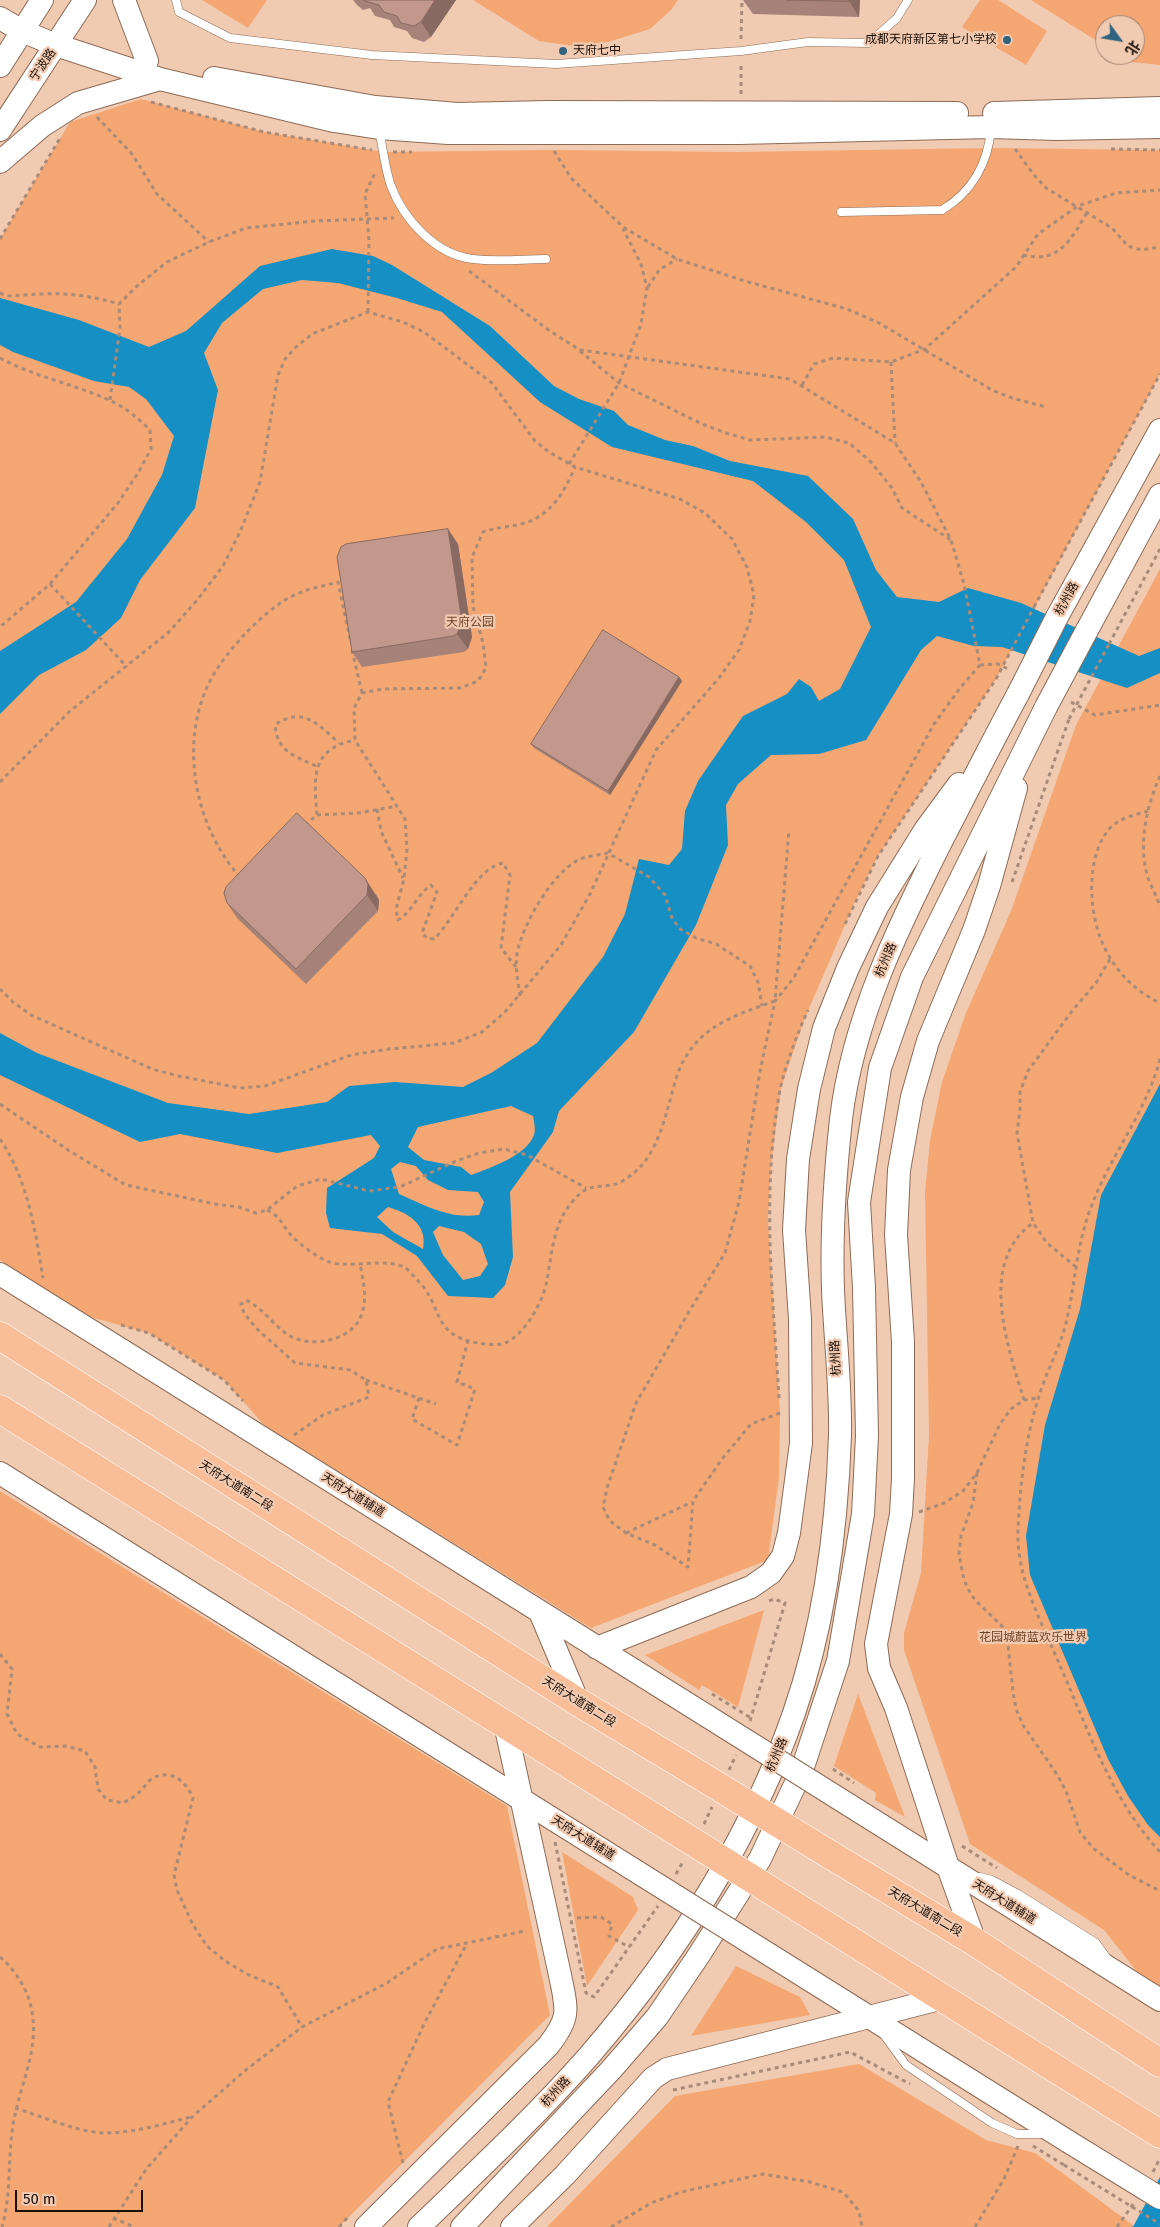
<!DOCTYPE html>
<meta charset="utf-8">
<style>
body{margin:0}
#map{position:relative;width:1160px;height:2227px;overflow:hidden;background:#f1cab2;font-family:"Fira Sans","Noto Sans SC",sans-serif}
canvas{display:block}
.north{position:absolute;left:1095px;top:15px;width:50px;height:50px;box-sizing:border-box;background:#f1cab2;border:1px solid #9c806e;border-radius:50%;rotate:122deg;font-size:14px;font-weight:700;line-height:20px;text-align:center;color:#1d1007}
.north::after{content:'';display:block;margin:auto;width:18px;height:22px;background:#2f637f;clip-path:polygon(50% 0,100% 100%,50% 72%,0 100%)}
.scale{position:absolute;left:15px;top:2190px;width:128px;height:22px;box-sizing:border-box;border:2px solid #1d1007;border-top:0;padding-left:6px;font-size:15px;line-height:18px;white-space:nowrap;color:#1d1007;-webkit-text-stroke:4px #f1cab2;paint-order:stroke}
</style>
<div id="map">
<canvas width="1160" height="2227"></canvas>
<div class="north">北</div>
<div class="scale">50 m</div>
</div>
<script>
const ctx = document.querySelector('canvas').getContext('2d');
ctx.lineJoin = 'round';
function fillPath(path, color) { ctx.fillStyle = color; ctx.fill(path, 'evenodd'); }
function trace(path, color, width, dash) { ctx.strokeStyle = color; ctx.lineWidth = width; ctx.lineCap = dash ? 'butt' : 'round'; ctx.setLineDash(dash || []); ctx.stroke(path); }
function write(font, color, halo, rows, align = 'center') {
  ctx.font = font + ' "Fira Sans","Noto Sans SC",sans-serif'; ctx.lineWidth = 4.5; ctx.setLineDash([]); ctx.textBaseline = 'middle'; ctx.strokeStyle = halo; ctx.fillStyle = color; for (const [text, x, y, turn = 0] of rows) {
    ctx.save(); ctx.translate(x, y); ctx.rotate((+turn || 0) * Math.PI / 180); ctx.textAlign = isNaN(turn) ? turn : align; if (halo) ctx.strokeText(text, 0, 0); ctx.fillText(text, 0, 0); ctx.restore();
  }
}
const green = new Path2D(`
 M 202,0 L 267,0 L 248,28 Z
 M 473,0 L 678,0 L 671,10 L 650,29 L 608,42 L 574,46 L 539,41 Z
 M 980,0 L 998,0 L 1047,31 L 1026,65 L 962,27 Z
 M 1031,0 L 1160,0 L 1160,65 L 1131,62 L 1120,55 L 1135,55 L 1135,25 L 1105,25 L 1105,46 Z
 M 141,99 L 264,132 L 384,152 L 554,150 L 738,152 L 989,148 L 1160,150 L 1160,374 L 996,679 L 878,856 L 855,902 L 804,1020 L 781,1088 L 771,1164 L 768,1219 L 780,1413 L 779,1477 L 768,1560 L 591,1628 L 265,1426 L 224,1380 L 149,1333 L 90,1317 L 0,1260 L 0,239 L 70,122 Z
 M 1160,569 L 1160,1989 L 1142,1978 L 1104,1930 L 970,1844 L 904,1650 L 904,1633 L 921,1573 L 929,1435 L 925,1192 L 930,1140 L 942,1082 L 966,1013 L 1011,911 L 1076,725 Z
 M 0,1491 L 507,1806 L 550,2015 L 339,2227 L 0,2227 Z
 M 764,1610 L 738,1707 L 702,1685 L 699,1690 L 645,1655 Z
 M 858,1694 L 905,1817 L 875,1800 L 876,1793 L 834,1766 Z
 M 562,1852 L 633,1897 L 638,1910 L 587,1986 Z
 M 736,1966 L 800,1997 L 810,2015 L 691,2036 Z
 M 859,2064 L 986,2140 L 1035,2153 L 1133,2225 L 1132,2227 L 547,2227 L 675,2096 Z`);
const water = new Path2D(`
 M 332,249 L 373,256 L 392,265 L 490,326 L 554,386 L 579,399 L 614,411 L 628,425 L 665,440 L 693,446 L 730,461 L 808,476 L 853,519 L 876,570 L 897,597 L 939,602 L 968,588 L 1021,603 L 1139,656 L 1160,648 L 1160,673 L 1127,688 L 1002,647 L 974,646 L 937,636 L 921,650 L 866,740 L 819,754 L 771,755 L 738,784 L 726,805 L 728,845 L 696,925 L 634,1032 L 559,1111 L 553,1132 L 510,1192 L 513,1257 L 505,1285 L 493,1298 L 448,1296 L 417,1256 L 382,1234 L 330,1228 L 326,1213 L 327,1188 L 374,1158 L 380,1146 L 371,1135 L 277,1153 L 180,1134 L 140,1142 L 0,1075 L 0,1033 L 37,1053 L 168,1103 L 249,1114 L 327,1102 L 349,1086 L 395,1082 L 463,1087 L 491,1073 L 537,1043 L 603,957 L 625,914 L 639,859 L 669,865 L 682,849 L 685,811 L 698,781 L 743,716 L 787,694 L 799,679 L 811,687 L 819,701 L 840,689 L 871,627 L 844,560 L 806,522 L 753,481 L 612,447 L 540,402 L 442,312 L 397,298 L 338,283 L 302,280 L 263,289 L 222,323 L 204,353 L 218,390 L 195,508 L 140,580 L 121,618 L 86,650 L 39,675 L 0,714 L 0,651 L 76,602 L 127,539 L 162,475 L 174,436 L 146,399 L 129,387 L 94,381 L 13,352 L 0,345 L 0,298 L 79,320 L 149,347 L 186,331 L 260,266 ZM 511,1106 L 533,1116 C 534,1122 536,1130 534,1135 C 526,1156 490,1168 471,1175 L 461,1167 L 424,1160 L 408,1147 L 418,1127 ZM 400,1162 L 416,1166 L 428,1180 L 448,1190 L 478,1192 L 484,1202 L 479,1215 C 448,1219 427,1206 399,1194 L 391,1169 ZM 388,1207 C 408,1213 428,1224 423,1249 L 393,1232 L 377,1217 ZM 439,1226 L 464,1232 L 481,1244 L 488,1264 L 480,1276 L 463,1280 L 443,1255 L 433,1232 Z
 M 1160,1084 L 1160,1837 L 1148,1825 L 1128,1796 L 1108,1759 L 1030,1575 L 1026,1536 L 1045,1425 L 1080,1309 L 1101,1195 Z
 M 1160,2177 L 1160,2227 L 1132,2227 L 1134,2225 Z`);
const path = new Path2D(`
 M 741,39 L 742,0
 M 741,94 L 741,63
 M 151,102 L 264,132 L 372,150
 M 97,117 L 132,154 L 157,194 L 209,242
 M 1015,149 L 1034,175 L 1046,188 L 1112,228 L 1128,246 L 1141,250 L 1160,247
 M 1111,149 L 1160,150
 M 554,151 L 571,178 L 623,227 L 677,259 L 745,281 L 847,309 L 879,323 L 992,390 L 1012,398 L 1046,407
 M 393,152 L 412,152
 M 0,239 L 60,138
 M 1023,255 C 1060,264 1071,239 1088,211
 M 469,271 L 550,331 L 580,350 L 790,379 L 895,443 L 921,482 L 951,540 L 964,584 L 980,665 L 998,664 L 1010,670
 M 648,287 L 659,270 L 677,259
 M 0,293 L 7,296 C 51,293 75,291 119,304 L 137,286 L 167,262 L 209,242 L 246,228 L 315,221 L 394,218
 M 368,312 L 369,240 L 365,194 L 375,173
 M 580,351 L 619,383 L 702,424 L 726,433 L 750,440 L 825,437 L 849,443 L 870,461 L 892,488 L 902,508 L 951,540
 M 0,358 C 35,377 74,384 109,400 C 125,407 138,418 150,430 L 151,449 L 138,473 L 118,503 L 50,584 L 0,627
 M 891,362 L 895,443
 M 802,385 L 814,364 L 833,358 L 891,362 L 925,349 L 1016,267 L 1038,234 L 1078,206 L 1116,193 L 1160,190
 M 110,400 L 120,328 L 119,304
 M 569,464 L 619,383 L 641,324 L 647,288 L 641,264 L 623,229
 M 50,584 L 127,667
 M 1034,607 L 1160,374
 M 1109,644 L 1160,549
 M 352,650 L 362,693
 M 1071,702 L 1095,715 L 1160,705
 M 316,766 C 295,756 277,752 275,725 C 302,705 319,725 339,743
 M 1160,776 C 1146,807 1138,845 1148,878 C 1152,888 1157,897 1160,907
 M 0,782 L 70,711 L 169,632 L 198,599 L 223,566 L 240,532 L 260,482 L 278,375 L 285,359 L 296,347 L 312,334 L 368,312 L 403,322 L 424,332 L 492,383 L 535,441 L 549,452 L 575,467 L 680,499 L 705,513 L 732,539 L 747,567 L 754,595 L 750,621 L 739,650 L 719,678 L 656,750 L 590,894 L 561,945 L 505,1012 L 482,1032 L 454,1043 L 389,1049 L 351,1055 L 265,1086 L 240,1088 L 179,1076 L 152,1069 L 31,1015 L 13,1002 L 0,989
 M 377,809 L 381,831 L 403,878
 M 1148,811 C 1135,815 1119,818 1110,828 C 1100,839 1095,855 1093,869 C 1086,924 1108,978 1160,1003
 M 317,815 L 359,813 L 397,806
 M 305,825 L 317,815 C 314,778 310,749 355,740
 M 240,877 C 196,828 179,747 208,685 C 217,666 230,651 243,636 C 257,621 279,601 297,594 C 310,588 324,586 338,582 L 350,639
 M 1012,882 L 1069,719
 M 845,924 L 878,856 L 996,679
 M 516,967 L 501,948 L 510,875 L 503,863 C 475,868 455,919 434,939 L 427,938 L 422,933 L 437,892 L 431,885 C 417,895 411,913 398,920 L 396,909 L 404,879 L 407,849 L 405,819 L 355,740 L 354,708 L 362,693 L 382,689 L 461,688 L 478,681 L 486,668 L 483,643 L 473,607 L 472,557 L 483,532 C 497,527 511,527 525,523 C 551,515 565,491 575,467
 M 520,996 C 518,980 514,965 518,949 C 525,921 552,874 578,860 C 586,856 599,855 608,853 L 649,877 L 665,895 L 672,918 L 680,929 L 696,938 L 716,944 L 750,966 L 758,982 L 762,1006
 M 1160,1059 C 1146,1113 1109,1157 1090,1210 C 1077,1244 1075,1283 1067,1319 C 1061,1346 1046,1372 1038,1399 C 1025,1441 1020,1486 1018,1530 C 1016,1579 1043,1624 1061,1668 C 1089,1732 1112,1800 1160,1852
 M 0,1104 L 68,1150 L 126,1185 L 215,1204 L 239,1207 L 256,1213 L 267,1210 L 297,1186 L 321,1179 L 369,1191 L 400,1187 L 456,1161 L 479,1153 L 504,1149 L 527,1155 L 586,1188
 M 0,1139 C 28,1180 35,1230 43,1278
 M 267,1210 C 282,1218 280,1222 290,1234 C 300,1245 314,1255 327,1261 C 347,1270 381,1257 404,1267 C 408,1269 412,1274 415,1278 C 444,1303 429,1335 478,1343 C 485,1344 498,1346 505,1343 C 524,1335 541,1305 546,1285 C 552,1256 552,1226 572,1202 C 588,1182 596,1189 616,1184 C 623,1182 636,1172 641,1166 C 654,1152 662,1129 667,1111 C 671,1098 674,1083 679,1070 C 698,1026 733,1016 775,1001 L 789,830
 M 1076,1267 L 1047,1243 L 1033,1223 L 1017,1133 L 1020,1110 L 1020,1092 L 1028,1071 L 1072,1011 L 1096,983 L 1110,959
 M 121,1325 L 149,1333 L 224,1380 L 243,1401
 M 366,1380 L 436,1404
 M 419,1398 L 412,1419 L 457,1445 L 475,1389 L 457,1382 L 468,1340
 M 779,1398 C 773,1295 761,1192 780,1090 C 785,1066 798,1032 808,1010
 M 1024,1400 C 1008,1347 977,1262 1033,1223
 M 780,1413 L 751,1424 L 722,1459 L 693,1501 L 688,1567 L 655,1545 L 626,1533 L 610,1521 L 603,1507 L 607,1488 L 636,1403 L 690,1310 L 725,1253 L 739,1202 L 760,1071 L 775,1001 L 793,979 L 934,724 L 960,688 L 980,665
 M 294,1435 L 323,1415 L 369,1397 L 366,1380 L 350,1370 L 295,1363 L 256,1328 L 244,1313 L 241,1304 L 246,1300 C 263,1308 272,1324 287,1334 C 308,1349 351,1342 361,1316 C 368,1298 363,1281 360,1263
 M 977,1473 L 973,1503 L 961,1536 L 959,1554 L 964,1580 L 971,1595 L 979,1604 L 1001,1625 L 1007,1636 L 1013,1692 L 1016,1709 L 1023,1725 L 1058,1776 L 1066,1791 L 1080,1832 L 1093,1848 L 1129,1875 L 1160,1891
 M 919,1512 L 944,1503 L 963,1491 L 977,1473 L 1000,1424 L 1011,1409 L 1024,1400 L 1038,1398
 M 626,1533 L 692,1502
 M 0,1654 L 12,1669 L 7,1714 L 17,1734 L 40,1747 L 66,1746 L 85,1751 L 95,1767 L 98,1789 L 107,1800 L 123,1803 C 128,1800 133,1798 137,1794 C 143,1790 147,1781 153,1778 C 172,1768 187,1783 193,1798 L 174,1875 L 177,1890 L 193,1925 L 207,1946 L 225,1961 L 249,1975 L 278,1987 L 302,2027
 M 712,1694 L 751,1718
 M 750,1721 L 785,1603 L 774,1599 L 766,1602
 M 833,1769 L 854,1783
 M 729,1770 L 736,1755
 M 704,1824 L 712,1807
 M 555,1842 L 586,1993 L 594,1997 L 658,1906
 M 962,1846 L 997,1868
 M 676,1874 L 684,1860
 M 577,1918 L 601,1917 L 612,1924 L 609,1936 L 629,1947
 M 0,1957 C 11,1966 21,1980 27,1994 C 46,2043 18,2083 12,2132 C 8,2163 11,2196 2,2227
 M 673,2090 L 850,2052 L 910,2084
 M 15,2108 C 41,2116 77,2132 104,2133 C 134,2133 163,2124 191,2117
 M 1033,2146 L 1064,2165
 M 403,2163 L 388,2102 L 424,2024 L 467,1943
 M 1153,2172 L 1160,2158
 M 113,2218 L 134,2227
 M 109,2227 L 147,2168 L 192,2117 L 247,2069 L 302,2027 L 387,1983 L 437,1949 L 525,1931
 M 339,2227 L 348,2217
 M 611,2227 L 651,2203 L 681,2192 L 763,2174 L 810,2182 L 843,2192 L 859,2211 L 862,2227
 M 975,2227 L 1004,2179 L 1018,2146
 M 1117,2227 L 1134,2203`);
const lane = new Path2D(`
 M 176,0 L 179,12 L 230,38 L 372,55 L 556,64 L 741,51 L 808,42 L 869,43 L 897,18 L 908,0
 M 379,130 C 383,148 385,169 391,186 C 404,220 436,255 473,259 C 497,262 523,259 546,259
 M 841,212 L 942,210 C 972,192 988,163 991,129
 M 980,1877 L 992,1880 L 1018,1894 L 1096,1943 L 1106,1957
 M 884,2035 L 906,2065 L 992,2123 L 1017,2134 L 1045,2134`);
const secondary = new Path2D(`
 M 124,0 L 147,61
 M 0,18 L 22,31 L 56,45 L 160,79 L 334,121 L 379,128 L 448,133 L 739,133 L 991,127 L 1056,129 L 1160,127
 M 0,66 L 42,0
 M 214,78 L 375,107 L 457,114 L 548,112 L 957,113
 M 994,113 L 1160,108
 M 0,130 L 85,0
 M 0,162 L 42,126 L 78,103 L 160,79
 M 1057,617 L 1160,430
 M 1086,632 L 1160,495
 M 0,1274 L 707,1716
 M 0,1473 L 631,1868
 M 540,1612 L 578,1702
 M 597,1648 L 751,1587 L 771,1573 L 783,1556 L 789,1533 L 801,1443 L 800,1319 L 794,1230 L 798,1159 L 809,1089 L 824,1028 L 848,968 L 877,907 L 925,830 L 959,784
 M 849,1805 L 1160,2000
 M 975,1942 L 948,1867 L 896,1708 L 879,1668 L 876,1644 L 901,1514 L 903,1478 L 903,1342 L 896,1235 L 899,1170 L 912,1097 L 928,1041 L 974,930 L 989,886 L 1016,788
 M 770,1955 L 1069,2142
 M 366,2227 L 548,2046 C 571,2017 567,2010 560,1975 L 505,1724
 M 419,2227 C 477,2171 535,2117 588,2057 C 675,1956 750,1840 794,1713 C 824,1627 837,1526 840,1435 C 841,1387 835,1338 833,1290 C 831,1233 835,1175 841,1119 C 853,1019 898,927 943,838 C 968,790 992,742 1018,694
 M 462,2227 L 610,2071 L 657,2017 L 699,1955 L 760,1859 L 802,1770 L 838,1661 L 863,1514 L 867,1436 L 864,1288 L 859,1202 L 880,1068 L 912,977 L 1046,707
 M 512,2227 L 565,2175 L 653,2078 L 667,2069 L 943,1998`);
const highway = new Path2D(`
 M 0,1336 L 578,1702 L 678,1762
 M 0,1409 L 658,1820
 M 829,1854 L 975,1942 L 1160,2063
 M 797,1907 L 1160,2134`);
const pathBridge = new Path2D(`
 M 996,679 L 1034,607
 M 1069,719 L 1109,644
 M 1064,2165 L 1160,2224`);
const secondaryBridge = new Path2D(`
 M 1018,694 L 1057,617
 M 1046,707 L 1086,632
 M 707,1716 L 849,1805
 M 631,1868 L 770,1955
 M 1069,2142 L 1160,2198`);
const highwayBridge = new Path2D(`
 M 678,1762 L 829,1854
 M 658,1820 L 797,1907`);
const wall = new Path2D(`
 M 353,0 L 456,0 L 431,37 L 424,42 L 412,38 L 407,31 L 394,27 L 390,20 L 375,16 L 370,8 L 363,10 L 357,5 Z
 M 743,0 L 860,0 L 859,17 L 753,14 Z
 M 458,544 L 472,637 L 468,649 L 464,652 L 362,667 L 352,652 Z
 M 679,677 L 682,681 L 610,795 L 534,748 L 531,744 Z
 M 376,894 L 379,900 L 378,911 L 306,984 L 237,918 L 227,903 Z`);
const shadedWall = new Path2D(`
 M 435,0 L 456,0 L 431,37 L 421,22 Z
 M 849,0 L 860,0 L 859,17 L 849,1 Z
 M 448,529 L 458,544 L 472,637 L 468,649 L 457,634 Z
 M 679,677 L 682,681 L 610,795 L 608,791 Z
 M 365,878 L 379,900 L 378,911 L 367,895 Z`);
const building = new Path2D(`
 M 364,0 L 435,0 L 421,22 L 414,26 L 401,23 L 397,16 L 384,12 L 379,5 L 365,1 Z
 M 787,0 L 849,0 L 849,1 Z
 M 448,529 L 462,622 L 457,634 L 453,636 L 352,652 L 337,557 L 341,547 L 346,544 Z
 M 603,630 L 679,677 L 608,791 L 531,744 Z
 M 297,813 L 365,878 L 368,884 L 367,895 L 296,969 L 227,903 L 224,893 L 226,887 Z`);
const markers = [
 [1007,40,5,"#2f637f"],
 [563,51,5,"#2f637f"]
];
const poiNames = [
 ["成都天府新区第七小学校",997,40],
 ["天府七中",573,51,"left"]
];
const streetNames = [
 ["宁波路",43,65,-56],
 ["杭州路",1067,599,-61],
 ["杭州路",886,960,-67],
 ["杭州路",836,1358,-93],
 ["天府大道南二段",236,1486,32],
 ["天府大道辅道",353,1495,32],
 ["天府大道南二段",579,1702,32],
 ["杭州路",777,1755,-67],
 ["天府大道辅道",583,1838,32],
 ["天府大道辅道",1004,1902,32],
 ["天府大道南二段",925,1912,31],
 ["杭州路",556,2092,-47]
];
const parkNames = [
 ["天府公园",470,623],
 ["花园城蔚蓝欢乐世界",1033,1638]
];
fillPath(green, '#f4a772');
fillPath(water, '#158fc4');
trace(lane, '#8d6b55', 9);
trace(secondary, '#8d6b55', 24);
trace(highway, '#fff', 29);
trace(path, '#a98b78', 3, [4, 4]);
trace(lane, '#fff', 8);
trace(secondary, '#fff', 22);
trace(highway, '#f9be97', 28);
trace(secondaryBridge, '#8d6b55', 24, []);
trace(highwayBridge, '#fff', 29, []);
trace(pathBridge, '#a98b78', 3, [4, 4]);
trace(secondaryBridge, '#fff', 22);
trace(highwayBridge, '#f9be97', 28);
fillPath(wall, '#a78278');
fillPath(shadedWall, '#886a62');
fillPath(building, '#c2978c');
trace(building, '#886a62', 1);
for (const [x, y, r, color] of markers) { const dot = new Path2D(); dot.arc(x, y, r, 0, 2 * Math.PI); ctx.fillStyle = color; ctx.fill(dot); trace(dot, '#f1cab2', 2); }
write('12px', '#1d1007', '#f1cab2', poiNames, 'right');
write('12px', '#1d1007', '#f1cab2', streetNames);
write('12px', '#714627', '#f1cab2', parkNames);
</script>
